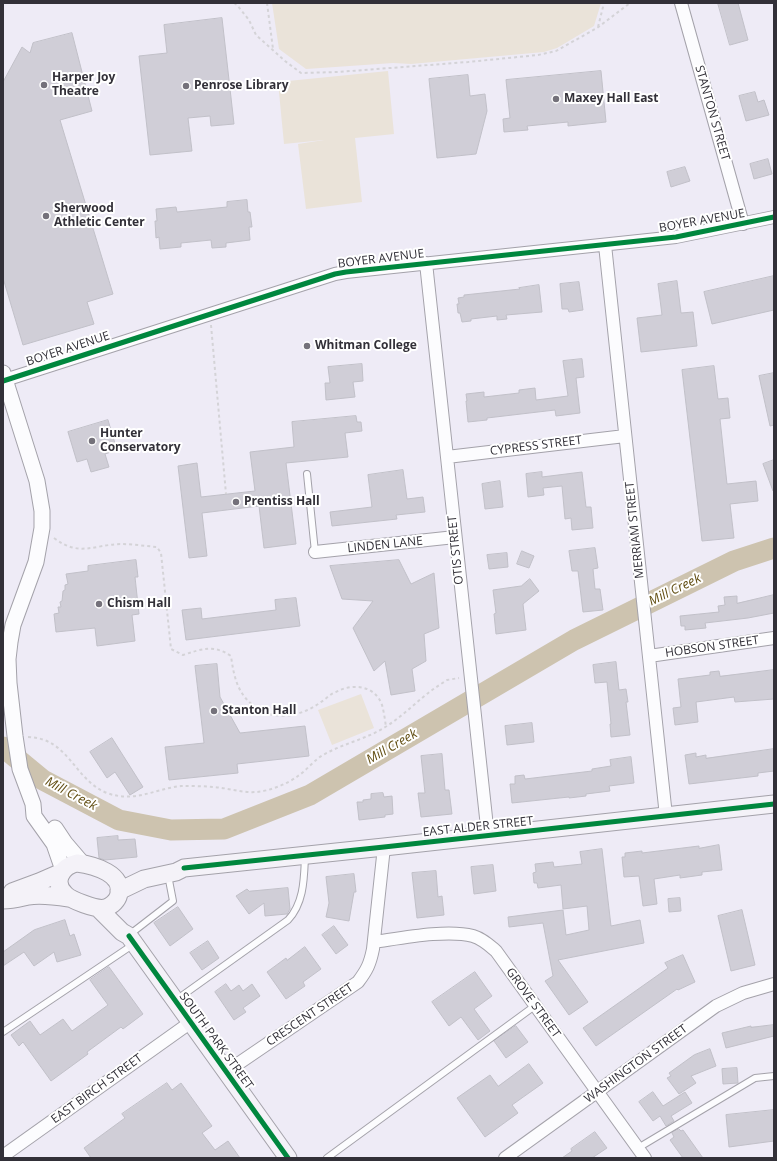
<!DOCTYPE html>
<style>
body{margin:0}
#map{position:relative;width:777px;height:1161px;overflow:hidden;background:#eeebf6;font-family:"Open Sans",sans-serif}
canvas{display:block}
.frame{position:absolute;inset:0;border:4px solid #323038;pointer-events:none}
</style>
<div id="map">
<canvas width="777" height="1161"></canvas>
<div class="frame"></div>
</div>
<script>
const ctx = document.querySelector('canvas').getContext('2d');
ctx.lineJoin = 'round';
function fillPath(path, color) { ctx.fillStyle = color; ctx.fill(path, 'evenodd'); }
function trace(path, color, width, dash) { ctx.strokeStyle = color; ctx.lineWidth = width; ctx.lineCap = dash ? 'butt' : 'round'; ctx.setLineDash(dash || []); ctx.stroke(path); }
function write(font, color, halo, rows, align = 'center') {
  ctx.font = font + ' "Open Sans",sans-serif'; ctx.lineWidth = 4; ctx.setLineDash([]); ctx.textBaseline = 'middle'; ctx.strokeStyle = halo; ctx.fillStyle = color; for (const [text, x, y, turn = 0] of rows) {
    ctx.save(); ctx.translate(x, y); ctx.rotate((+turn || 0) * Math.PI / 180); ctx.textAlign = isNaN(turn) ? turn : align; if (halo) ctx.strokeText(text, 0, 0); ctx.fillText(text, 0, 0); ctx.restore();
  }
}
const green = new Path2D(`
 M 272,3 L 601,3 L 594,26 L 557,48 L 544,52 L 411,64 L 393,63 L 306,69 L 279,49 Z
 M 388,71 L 394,134 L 355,138 L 362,202 L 306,209 L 298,144 L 324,140 L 284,144 L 278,82 Z
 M 361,694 L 374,728 L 332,745 L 318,710 Z`);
const river = new Path2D(`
 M 3,747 L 43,780 L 119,820 L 171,830 L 224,829 L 310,795 L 574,640 L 734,561 L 774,548`);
const building = new Path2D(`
 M 718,3 L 738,3 L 748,40 L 730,45 Z
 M 222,18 L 234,124 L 211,126 L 210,116 L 188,118 L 192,151 L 150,155 L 139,56 L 167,53 L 164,25 Z
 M 72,33 L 92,111 L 60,120 L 113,294 L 87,302 L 94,324 L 23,345 L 3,278 L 3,82 L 22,47 L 30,53 L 33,43 Z
 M 601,71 L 606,122 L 568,126 L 568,122 L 527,126 L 528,130 L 504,132 L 503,119 L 510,118 L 506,80 Z
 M 468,75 L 470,96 L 485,94 L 487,111 L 476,154 L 437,158 L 429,79 Z
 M 755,92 L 758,102 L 764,100 L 769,115 L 746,121 L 739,96 Z
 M 768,159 L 772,174 L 754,179 L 750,164 Z
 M 685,167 L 690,181 L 671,187 L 667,172 Z
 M 247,200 L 248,212 L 250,212 L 252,227 L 249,227 L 250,240 L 226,243 L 226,247 L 212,248 L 211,240 L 181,243 L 181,247 L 160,249 L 159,237 L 156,238 L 155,221 L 157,221 L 156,209 L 176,207 L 177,212 L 227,207 L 227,202 Z
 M 774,276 L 774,310 L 712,324 L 704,292 Z
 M 677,281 L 681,313 L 693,312 L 697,346 L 641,352 L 637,318 L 662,315 L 658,284 Z
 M 579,282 L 583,310 L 569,312 L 568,309 L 562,309 L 560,284 Z
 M 539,285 L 542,312 L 506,315 L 507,319 L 497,320 L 497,316 L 471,319 L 471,321 L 462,322 L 460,313 L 458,313 L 457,304 L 459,304 L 458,298 L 464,297 L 464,295 L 520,289 L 519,288 Z
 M 582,359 L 584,377 L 576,378 L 580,413 L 556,416 L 555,410 L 487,418 L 487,420 L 468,422 L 466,401 L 467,401 L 466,394 L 484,392 L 484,397 L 519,393 L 519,390 L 535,388 L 536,400 L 568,396 L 563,361 Z
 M 362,364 L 363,381 L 353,382 L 355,397 L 326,400 L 325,383 L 330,383 L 328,367 Z
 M 714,366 L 718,399 L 728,398 L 730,418 L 720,419 L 727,484 L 756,481 L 758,501 L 730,504 L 734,538 L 702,541 L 682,370 Z
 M 774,373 L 774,425 L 770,426 L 759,376 Z
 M 356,416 L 357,422 L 361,422 L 362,431 L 345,433 L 348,457 L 286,463 L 296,544 L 264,548 L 259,506 L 202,513 L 207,556 L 189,558 L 178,466 L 197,463 L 201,497 L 255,491 L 250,452 L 294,447 L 292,422 Z
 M 108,420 L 117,450 L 105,454 L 109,467 L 91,472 L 87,459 L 77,462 L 68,432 Z
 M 774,460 L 774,491 L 773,491 L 763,464 Z
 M 403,470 L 407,499 L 423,497 L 425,512 L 396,515 L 397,519 L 332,526 L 330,512 L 372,507 L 368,475 Z
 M 542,472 L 542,477 L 582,472 L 586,507 L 591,507 L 593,528 L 572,530 L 571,518 L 565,519 L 562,486 L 543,488 L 544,495 L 528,497 L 526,474 Z
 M 500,481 L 503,507 L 485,509 L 482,484 Z
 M 595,548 L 598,568 L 593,569 L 595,589 L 600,589 L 603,610 L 583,612 L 578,571 L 572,571 L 569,551 Z
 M 522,551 L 534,556 L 529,568 L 517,564 Z
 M 507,553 L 508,567 L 489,569 L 487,555 Z
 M 136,560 L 138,577 L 135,577 L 139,614 L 132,615 L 135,641 L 97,646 L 95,628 L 56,632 L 54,614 L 59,613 L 58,607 L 61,607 L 60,602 L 62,601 L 63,591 L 65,590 L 65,585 L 68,584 L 66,574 L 88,571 L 88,566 Z
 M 399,560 L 411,584 L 434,573 L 439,628 L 424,634 L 426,661 L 412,669 L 415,691 L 391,695 L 385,661 L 374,671 L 353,628 L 373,601 L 342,599 L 330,566 Z
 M 530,579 L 539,591 L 523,604 L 526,630 L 496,634 L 494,614 L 496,613 L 493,590 L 521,586 Z
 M 774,595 L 774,613 L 748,618 L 705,623 L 706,628 L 685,630 L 685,626 L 681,626 L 680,616 L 719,612 L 718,606 L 725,605 L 724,597 L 737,596 L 737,603 Z
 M 296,598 L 300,626 L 186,640 L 182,610 L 201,608 L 202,619 L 276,610 L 275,600 Z
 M 616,662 L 619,690 L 626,689 L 628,702 L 626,702 L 630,735 L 611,737 L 610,724 L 611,724 L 607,682 L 595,683 L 593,665 Z
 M 217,664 L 220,697 L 240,733 L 305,726 L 309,756 L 237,764 L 238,773 L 169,780 L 165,747 L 204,743 L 195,666 Z
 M 774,670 L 774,699 L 735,702 L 734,697 L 696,702 L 698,722 L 675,725 L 673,708 L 681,707 L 678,679 L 710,675 L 710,672 L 719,671 L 720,676 Z
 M 532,723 L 534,742 L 507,745 L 505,726 Z
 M 112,738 L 143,787 L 130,795 L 115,772 L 107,778 L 90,752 Z
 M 774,749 L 774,771 L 758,773 L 758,776 L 689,784 L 685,755 L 696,753 L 696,757 L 706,755 L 706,758 Z
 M 442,754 L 445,790 L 449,790 L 452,814 L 421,817 L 418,793 L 425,793 L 421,756 Z
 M 631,757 L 634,783 L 609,786 L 610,791 L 586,794 L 586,796 L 569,798 L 569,797 L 512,803 L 510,784 L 515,784 L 515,776 L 524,775 L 525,779 L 592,771 L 592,769 L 611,766 L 610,760 Z
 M 383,793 L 384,797 L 392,796 L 393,814 L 385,815 L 385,817 L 359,820 L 357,802 L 363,802 L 363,800 L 371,799 L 371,794 Z
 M 118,836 L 118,840 L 135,839 L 137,857 L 105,860 L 99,858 L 97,838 Z
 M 719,845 L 722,870 L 702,872 L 702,875 L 680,878 L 680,875 L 654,879 L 657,904 L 643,906 L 639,876 L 624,877 L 622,857 L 625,857 L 625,853 L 642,851 L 642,853 L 699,846 L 699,848 Z
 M 602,849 L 611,926 L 640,920 L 644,943 L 558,960 L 588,1002 L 569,1015 L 545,981 L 553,976 L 543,923 L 509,927 L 508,917 L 563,910 L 566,935 L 589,930 L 587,906 L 563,909 L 561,885 L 538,888 L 537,883 L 534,883 L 533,873 L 536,872 L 535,864 L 553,862 L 554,867 L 582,864 L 580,852 Z
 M 493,865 L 496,891 L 474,894 L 471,867 Z
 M 436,871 L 438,897 L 442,896 L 444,915 L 417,918 L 412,873 Z
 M 354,874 L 356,892 L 354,892 L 349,921 L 326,917 L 329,903 L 326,877 Z
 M 288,888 L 290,909 L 287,914 L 265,916 L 264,903 L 249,914 L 236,896 L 247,889 L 249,891 Z
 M 680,898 L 681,911 L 669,912 L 668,899 Z
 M 178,907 L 193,929 L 170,946 L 154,923 Z
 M 742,910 L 755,965 L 731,971 L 718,916 Z
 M 65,920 L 70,936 L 74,934 L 81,955 L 57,962 L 54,952 L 34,966 L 24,952 L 3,966 L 3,952 L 34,930 Z
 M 334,926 L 348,945 L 336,954 L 322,935 Z
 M 208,941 L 219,958 L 202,970 L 190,953 Z
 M 305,947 L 321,969 L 303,982 L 305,986 L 286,999 L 267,972 L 286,958 L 287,960 Z
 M 683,955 L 695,982 L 678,990 L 677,989 L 596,1046 L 583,1028 L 668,968 L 665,963 Z
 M 109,967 L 143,1014 L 123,1029 L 121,1027 L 87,1052 L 88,1054 L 51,1081 L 23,1042 L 19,1046 L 11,1035 L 30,1021 L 40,1035 L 63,1019 L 72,1031 L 108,1005 L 90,980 Z
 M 475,972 L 492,996 L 474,1009 L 490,1031 L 478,1040 L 461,1017 L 449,1026 L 432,1002 Z
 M 226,984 L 231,991 L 239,985 L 243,991 L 252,984 L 260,996 L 243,1008 L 246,1012 L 234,1020 L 215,992 Z
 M 774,1025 L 774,1036 L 726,1048 L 722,1033 L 751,1026 L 751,1027 Z
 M 516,1026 L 528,1042 L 506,1058 L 494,1041 Z
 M 710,1049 L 716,1066 L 691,1076 L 696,1083 L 679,1094 L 667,1078 L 671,1076 L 669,1073 L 694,1055 Z
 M 529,1064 L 543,1083 L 512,1105 L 518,1113 L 485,1137 L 457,1098 L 490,1075 L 498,1086 Z
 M 737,1068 L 738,1083 L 723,1084 L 722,1069 Z
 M 167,1083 L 172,1090 L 181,1083 L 212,1126 L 202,1133 L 215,1150 L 228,1141 L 240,1158 L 91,1158 L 84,1148 L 125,1118 L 122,1114 Z
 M 653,1092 L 663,1106 L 685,1092 L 692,1103 L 671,1116 L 674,1121 L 666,1126 L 660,1116 L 653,1121 L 639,1102 Z
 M 774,1110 L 774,1141 L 729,1147 L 726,1115 Z
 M 679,1129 L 681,1131 L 683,1130 L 703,1158 L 683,1158 L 670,1140 L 674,1137 L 672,1133 Z
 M 595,1132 L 607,1148 L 592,1158 L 562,1158 L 572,1151 L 571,1149 Z`);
const path = new Path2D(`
 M 234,3 L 237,5 L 249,20 L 256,35 L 285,61 L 301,73 L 338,72 L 468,62 L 538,55 L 556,51 L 597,28 L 630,3
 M 267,3 L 273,49
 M 598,27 L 604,3
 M 211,325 L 226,494
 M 54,538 C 79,557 93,545 120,544 C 132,544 145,546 157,547 L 161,553 L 171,649 L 183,655 C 202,649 213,644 231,656 C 234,678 238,696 258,709 C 278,721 302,716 321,702 C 326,699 330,694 336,692 C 352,683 375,685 382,705 C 384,712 385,720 386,727
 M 28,737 C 69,738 74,780 107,793 C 134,803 155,789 181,786 C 191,786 203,786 214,787 C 228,788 242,793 256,792 C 270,791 287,784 298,776 C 307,770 314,760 323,755 C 342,744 363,740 382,729 C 396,721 409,709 422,698 C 430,691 438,686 447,680 L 459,678`);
const service = new Path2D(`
 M 307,474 L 315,552
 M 129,935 L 173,901 L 168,875
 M 176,1000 L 288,920 C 304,903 304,879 305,857
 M 3,1032 L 134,944
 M 638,1148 L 755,1078 L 774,1076
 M 327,1158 L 536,1005`);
const minor = new Path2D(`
 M 681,3 L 743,224
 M 605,245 L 666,816
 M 426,263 L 488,836
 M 5,380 L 335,274 L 346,272 L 676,237 L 774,217
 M 447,457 L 625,436
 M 315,552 L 455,537
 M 649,656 L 774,638
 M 374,942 C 402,938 447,929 473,936 C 483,939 489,945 496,951 L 645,1158
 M 226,1072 L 358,982 C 367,970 370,964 373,949 L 384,847
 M 3,1156 L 191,1022
 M 505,1158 L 716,1006 L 743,993 L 774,984`);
const tertiary = new Path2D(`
 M 3,373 L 37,481 L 42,511 L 42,528 L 36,562 L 13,625 L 10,642 L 8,659 L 9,683 L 15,736 L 20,769 L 33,804 L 34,816 L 54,844 L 63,870
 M 55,828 L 65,843 L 83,864`);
const secondary = new Path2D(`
 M 77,863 C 93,865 127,874 118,897 C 116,902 110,907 105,908 C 97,910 70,900 65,894 C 52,882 62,866 77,863 Z
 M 119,891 L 144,879 L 176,872 L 184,868 L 384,847 L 774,804
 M 12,892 L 39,882 L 62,872
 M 3,900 C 12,900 19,898 28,896 C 41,894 56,896 69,898
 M 98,908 L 122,932 L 129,936 L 288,1158`);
const cycleway = new Path2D(`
 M 3,381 L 335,274 L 346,272 L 676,237 L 774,217
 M 184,868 L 384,847 L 774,804
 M 129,936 L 288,1158`);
const markers = [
 [44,85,4,"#74717a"],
 [186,86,4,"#74717a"],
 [556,99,4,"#74717a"],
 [46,216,4,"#74717a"],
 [307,346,4,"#74717a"],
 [92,441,4,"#74717a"],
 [236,502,4,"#74717a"],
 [99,604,4,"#74717a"],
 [214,711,4,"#74717a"]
];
const poiNames = [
 ["Harper Joy",52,78],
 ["Theatre",52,92],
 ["Penrose Library",194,86],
 ["Maxey Hall East",564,99],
 ["Sherwood",54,209],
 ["Athletic Center",54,223],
 ["Whitman College",315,346],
 ["Hunter",100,434],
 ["Conservatory",100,448],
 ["Prentiss Hall",244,502],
 ["Chism Hall",107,604],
 ["Stanton Hall",222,711]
];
const streetNames = [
 ["STANTON STREET",712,113,74],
 ["BOYER AVENUE",702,221,-10],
 ["BOYER AVENUE",381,259,-7],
 ["BOYER AVENUE",68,349,-18],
 ["CYPRESS STREET",536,446,-7],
 ["MERRIAM STREET",635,530,-96],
 ["LINDEN LANE",385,545,-6],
 ["OTIS STREET",456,550,-96],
 ["HOBSON STREET",712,647,-8],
 ["EAST ALDER STREET",478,827,-6],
 ["GROVE STREET",533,1003,54],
 ["CRESCENT STREET",310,1015,-34],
 ["SOUTH PARK STREET",216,1041,54],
 ["WASHINGTON STREET",636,1064,-36],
 ["EAST BIRCH STREET",97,1089,-36]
];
const waterNames = [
 ["Mill Creek",675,590,-26],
 ["Mill Creek",392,747,-30],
 ["Mill Creek",71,794,28]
];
fillPath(green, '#eae3d9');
trace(river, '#cdc3af', 21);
fillPath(building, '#d0ced7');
trace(building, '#c1c0c8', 1);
trace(service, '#a4a2aa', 8);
trace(minor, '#a4a2aa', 14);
trace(tertiary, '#a4a2aa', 17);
trace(secondary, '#a4a2aa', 19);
trace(path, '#d4d3d7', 2, [3, 3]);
trace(service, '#fcfcfe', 6);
trace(minor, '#fcfcfe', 12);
trace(tertiary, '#fcfcfe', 15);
trace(secondary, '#f4f2f8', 17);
trace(cycleway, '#00873e', 5);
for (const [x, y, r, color] of markers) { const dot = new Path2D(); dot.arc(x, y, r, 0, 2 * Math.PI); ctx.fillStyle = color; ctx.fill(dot); trace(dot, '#fff', 1.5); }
write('bold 12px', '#323038', '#fff', poiNames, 'left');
write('12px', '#323038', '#fff', streetNames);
write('italic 13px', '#614d11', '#fff', waterNames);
</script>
